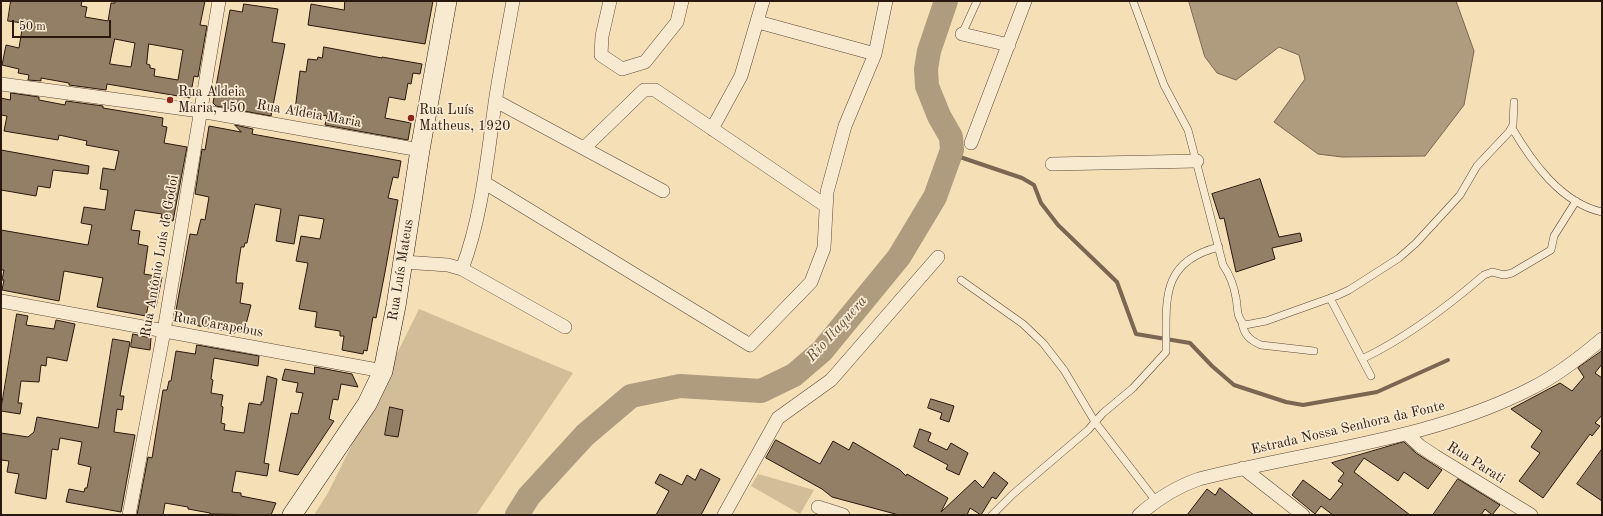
<!DOCTYPE html>
<meta charset="utf-8">
<style>
body{margin:0}
#map{position:relative;width:1603px;height:516px;overflow:hidden;background:#f4dfb6;font-family:"Old Standard TT",serif}
canvas{display:block}
.frame{position:absolute;inset:0;border:2px solid #2a170e;pointer-events:none}
.scale{position:absolute;left:12px;top:20px;width:99px;height:18px;box-sizing:border-box;border:2px solid #2a170e;border-top:0;padding-left:5px;font-size:12px;line-height:14px;white-space:nowrap;color:#2a170e;-webkit-text-stroke:3px #f8ead0;paint-order:stroke}
</style>
<div id="map">
<canvas width="1603" height="516"></canvas>
<div class="frame"></div>
<div class="scale">50 m</div>
</div>
<script>
const ctx = document.querySelector('canvas').getContext('2d');
ctx.lineJoin = 'round';
function fillPath(path, color) { ctx.fillStyle = color; ctx.fill(path, 'evenodd'); }
function trace(path, color, width, dash) { ctx.strokeStyle = color; ctx.lineWidth = width; ctx.lineCap = dash ? 'butt' : 'round'; ctx.setLineDash(dash || []); ctx.stroke(path); }
function write(font, color, halo, rows, align = 'center') {
  ctx.font = font + ' "Old Standard TT",serif'; ctx.lineWidth = 3.5; ctx.setLineDash([]); ctx.textBaseline = 'middle'; ctx.strokeStyle = halo; ctx.fillStyle = color; for (const [text, x, y, turn = 0] of rows) {
    ctx.save(); ctx.translate(x, y); ctx.rotate((+turn || 0) * Math.PI / 180); ctx.textAlign = isNaN(turn) ? turn : align; if (halo) ctx.strokeText(text, 0, 0); ctx.fillText(text, 0, 0); ctx.restore();
  }
}
const green = new Path2D(`
 M 419,309 L 573,373 L 476,515 L 314,515 L 328,493 Z
 M 758,474 L 814,490 L 800,514 L 751,486 Z`);
const water = new Path2D(`
 M 1189,1 L 1456,1 L 1474,51 L 1464,105 L 1425,156 L 1342,157 L 1318,154 L 1274,122 L 1305,79 L 1299,55 L 1279,47 L 1236,80 L 1217,73 L 1205,57 Z`);
const stream = new Path2D(`
 M 951,154 L 1022,178 L 1034,185 L 1041,203 L 1058,225 L 1117,282 L 1136,334 L 1190,343 L 1212,366 L 1234,385 L 1286,402 L 1303,405 L 1377,392 L 1448,360`);
const river = new Path2D(`
 M 517,515 L 529,496 L 585,435 L 631,396 L 680,386 L 761,391 L 794,375 L 822,351 L 899,257 L 935,197 L 952,150 L 951,137 L 939,116 L 927,86 L 926,69 L 929,51 L 946,1`);
const building = new Path2D(`
 M 11,1 L 82,1 L 81,6 L 87,7 L 85,17 L 108,21 L 111,3 L 115,3 L 115,1 L 205,1 L 200,25 L 207,26 L 198,77 L 194,76 L 190,98 L 107,84 L 106,90 L 69,85 L 69,83 L 41,78 L 41,81 L 28,80 L 29,75 L 18,73 L 19,69 L 2,65 L 6,45 L 19,48 L 23,23 L 8,21 ZM 115,39 L 135,43 L 131,67 L 110,64 ZM 149,44 L 183,50 L 178,80 L 154,76 L 155,69 L 150,68 L 150,65 L 147,64 Z
 M 345,1 L 433,1 L 425,44 L 308,25 L 311,4 L 344,10 Z
 M 244,4 L 278,9 L 272,42 L 285,44 L 271,116 L 216,106 L 213,103 L 230,10 L 242,12 Z
 M 324,47 L 382,58 L 382,57 L 422,64 L 420,74 L 413,73 L 411,84 L 408,83 L 405,100 L 389,97 L 385,118 L 411,123 L 408,140 L 325,125 L 327,116 L 295,110 L 300,71 L 306,72 L 308,59 L 317,60 L 318,57 L 322,58 Z
 M 11,93 L 39,97 L 39,100 L 65,105 L 66,101 L 103,106 L 103,108 L 163,118 L 162,126 L 167,127 L 164,143 L 187,147 L 173,221 L 161,218 L 162,214 L 135,210 L 131,230 L 140,231 L 138,244 L 148,246 L 144,274 L 162,277 L 156,307 L 148,306 L 146,316 L 97,307 L 103,278 L 64,271 L 59,301 L 2,290 L 4,280 L 2,280 L 4,270 L 1,270 L 1,230 L 88,245 L 92,225 L 81,223 L 84,207 L 105,210 L 108,190 L 100,189 L 103,168 L 115,170 L 119,151 L 86,145 L 87,141 L 59,135 L 58,140 L 4,131 L 7,116 L 1,115 L 1,98 L 10,100 Z
 M 235,125 L 253,129 L 252,134 L 401,161 L 398,178 L 393,177 L 388,198 L 398,200 L 385,272 L 376,318 L 373,317 L 367,351 L 364,350 L 363,354 L 342,350 L 344,336 L 340,336 L 340,331 L 315,327 L 317,312 L 299,309 L 308,263 L 296,261 L 301,236 L 320,239 L 324,219 L 299,215 L 294,244 L 276,241 L 281,209 L 255,204 L 247,243 L 245,243 L 244,247 L 241,247 L 237,273 L 236,283 L 243,283 L 240,303 L 251,305 L 244,332 L 235,330 L 235,333 L 174,321 L 190,234 L 197,235 L 201,219 L 205,220 L 209,197 L 195,194 L 202,149 L 205,150 L 209,126 L 241,132 Z
 M 1,150 L 89,166 L 88,174 L 53,170 L 50,188 L 38,186 L 36,196 L 1,190 Z
 M 1260,179 L 1279,237 L 1300,233 L 1302,241 L 1272,248 L 1275,259 L 1236,272 L 1224,218 L 1220,219 L 1212,194 Z
 M 17,314 L 28,316 L 26,325 L 54,329 L 56,320 L 75,324 L 67,361 L 47,357 L 46,366 L 41,365 L 39,382 L 21,381 L 18,403 L 22,403 L 20,414 L 1,411 Z
 M 133,334 L 151,338 L 150,350 L 131,347 Z
 M 113,339 L 130,342 L 120,396 L 124,396 L 122,410 L 117,409 L 114,432 L 135,435 L 121,512 L 66,502 L 69,489 L 84,492 L 85,488 L 87,488 L 91,467 L 78,464 L 82,442 L 60,438 L 58,450 L 52,449 L 46,499 L 15,493 L 19,474 L 7,472 L 9,461 L 1,460 L 1,433 L 28,437 L 34,432 L 37,417 L 98,428 Z
 M 197,345 L 259,356 L 258,366 L 214,358 L 211,379 L 213,380 L 211,393 L 223,395 L 221,406 L 223,407 L 221,423 L 225,424 L 224,430 L 244,433 L 249,403 L 261,405 L 261,402 L 263,402 L 267,376 L 277,379 L 264,463 L 269,464 L 267,476 L 236,471 L 232,492 L 241,493 L 241,496 L 276,503 L 271,515 L 210,514 L 210,513 L 188,509 L 188,507 L 165,503 L 163,515 L 137,515 L 148,457 L 152,458 L 163,390 L 167,390 L 169,381 L 171,381 L 176,351 L 195,354 Z
 M 1602,351 L 1602,364 L 1595,373 L 1602,378 L 1602,415 L 1595,423 L 1600,426 L 1592,436 L 1590,434 L 1543,498 L 1519,481 L 1540,453 L 1531,447 L 1542,431 L 1511,409 L 1560,383 L 1572,391 L 1584,377 L 1578,368 Z
 M 315,367 L 352,374 L 358,387 L 341,384 L 338,400 L 333,399 L 329,419 L 334,421 L 298,475 L 279,471 L 291,413 L 298,414 L 303,393 L 296,392 L 298,383 L 282,380 L 285,369 L 314,374 Z
 M 931,399 L 954,406 L 949,422 L 940,419 L 942,413 L 928,408 Z
 M 390,407 L 403,410 L 398,437 L 385,435 Z
 M 920,429 L 931,433 L 928,441 L 947,450 L 951,443 L 968,453 L 959,475 L 946,469 L 948,465 L 914,447 Z
 M 776,440 L 820,464 L 833,441 L 849,450 L 853,442 L 900,470 L 906,476 L 907,474 L 948,498 L 941,512 L 975,480 L 983,488 L 994,472 L 1008,483 L 996,499 L 992,497 L 981,515 L 970,508 L 967,515 L 899,515 L 832,497 L 822,489 L 766,458 Z
 M 1404,442 L 1416,453 L 1442,470 L 1428,489 L 1404,472 L 1398,481 L 1364,458 L 1354,472 L 1410,515 L 1333,515 L 1321,506 L 1315,514 L 1292,495 L 1303,480 L 1330,500 L 1343,484 L 1338,481 L 1344,473 L 1332,463 Z
 M 1602,449 L 1602,501 L 1577,484 Z
 M 701,469 L 720,479 L 701,515 L 656,515 L 669,491 L 655,483 L 660,474 L 682,485 L 687,475 L 695,480 Z
 M 1458,479 L 1500,505 L 1492,515 L 1485,509 L 1481,515 L 1433,515 Z
 M 1220,488 L 1235,500 L 1254,515 L 1187,515 L 1207,489 L 1215,495 Z`);
const lane = new Path2D(`
 M 1133,1 L 1164,85 L 1188,130 L 1223,265 C 1230,275 1234,286 1236,298 C 1238,308 1236,318 1245,325 L 1266,321 L 1336,296 L 1349,290 L 1399,258 L 1416,243 L 1451,205 L 1460,195 L 1477,166 L 1509,132 L 1513,125 L 1514,102
 M 962,34 L 977,1
 M 1512,128 C 1532,162 1561,203 1602,212
 M 961,280 L 1023,324 L 1043,343 L 1064,370 L 1095,422 L 1156,501
 M 1330,298 L 1371,376
 M 1242,323 C 1244,334 1249,340 1261,345 L 1314,351
 M 1362,359 C 1406,338 1447,307 1484,275 L 1492,272 L 1504,275 L 1512,273 L 1551,250 L 1554,236 L 1576,201
 M 992,515 L 1013,494 L 1088,430 L 1103,413 L 1133,388 L 1166,352 C 1167,303 1158,262 1219,247`);
const street = new Path2D(`
 M 610,1 L 602,36 L 601,55 L 622,69 L 645,62 L 677,22 L 682,1
 M 758,22 L 875,54
 M 962,34 L 1009,45
 M 1,84 L 200,111 L 420,150
 M 496,101 L 663,191
 M 712,129 L 741,76 L 763,1
 M 971,143 L 1025,1
 M 584,148 L 644,90 L 655,90 L 826,206
 M 1052,164 L 1197,161
 M 485,183 L 750,345 L 811,282 L 824,248 L 827,192 L 845,126 L 875,54 L 886,1
 M 403,262 L 448,265 L 462,269 L 565,327
 M 462,269 C 482,216 487,159 495,103 C 500,69 507,35 513,1
 M 1,301 L 383,371
 M 1407,434 L 1420,446 L 1435,456 L 1531,515
 M 1243,468 L 1303,515
 M 818,507 L 843,515
 M 129,515 L 164,331 L 219,1
 M 724,515 L 778,418 L 831,380 L 938,257
 M 1139,515 C 1157,499 1176,487 1199,479 C 1311,450 1429,441 1532,388 C 1556,376 1582,356 1602,339`);
const secondary = new Path2D(`
 M 292,515 L 367,404 L 383,371 L 396,306 L 420,150 L 447,1`);
const markers = [
 [170,100,4,"#8f2418"],
 [411,118,4,"#8f2418"]
];
const poiNames = [
 ["Rua Aldeia",178,92],
 ["Maria, 150",178,108],
 ["Rua Luís",419,110],
 ["Matheus, 1920",419,126]
];
const streetNames = [
 ["Rua Aldeia Maria",309,114,10],
 ["Rua Antônio Luís de Godoi",160,256,-80],
 ["Rua Luís Mateus",401,270,-81],
 ["Rua Carapebus",218,325,10],
 ["Estrada Nossa Senhora da Fonte",1348,428,-13],
 ["Rua Parati",1476,463,32]
];
const waterNames = [
 ["Rio Itaquera",837,329,-48]
];
fillPath(green, '#d2bd99');
fillPath(water, '#af9b7d');
trace(water, '#7a6651', 1);
trace(stream, '#7a6651', 4);
trace(river, '#af9b7d', 24);
fillPath(building, '#937f65');
trace(building, '#2a170e', 1);
trace(lane, '#5c4938', 8);
trace(street, '#5c4938', 14);
trace(secondary, '#2a170e', 20);
trace(lane, '#f8ead0', 7);
trace(street, '#f8ead0', 13);
trace(secondary, '#f8ead0', 19);
for (const [x, y, r, color] of markers) { const dot = new Path2D(); dot.arc(x, y, r, 0, 2 * Math.PI); ctx.fillStyle = color; ctx.fill(dot); trace(dot, '#f8ead0', 1.5); }
write('14px', '#2a170e', '#f8ead0', poiNames, 'left');
write('14px', '#2a170e', '#f8ead0', streetNames);
write('italic 15px', '#5f4c3a', '#f8ead0', waterNames);
</script>
